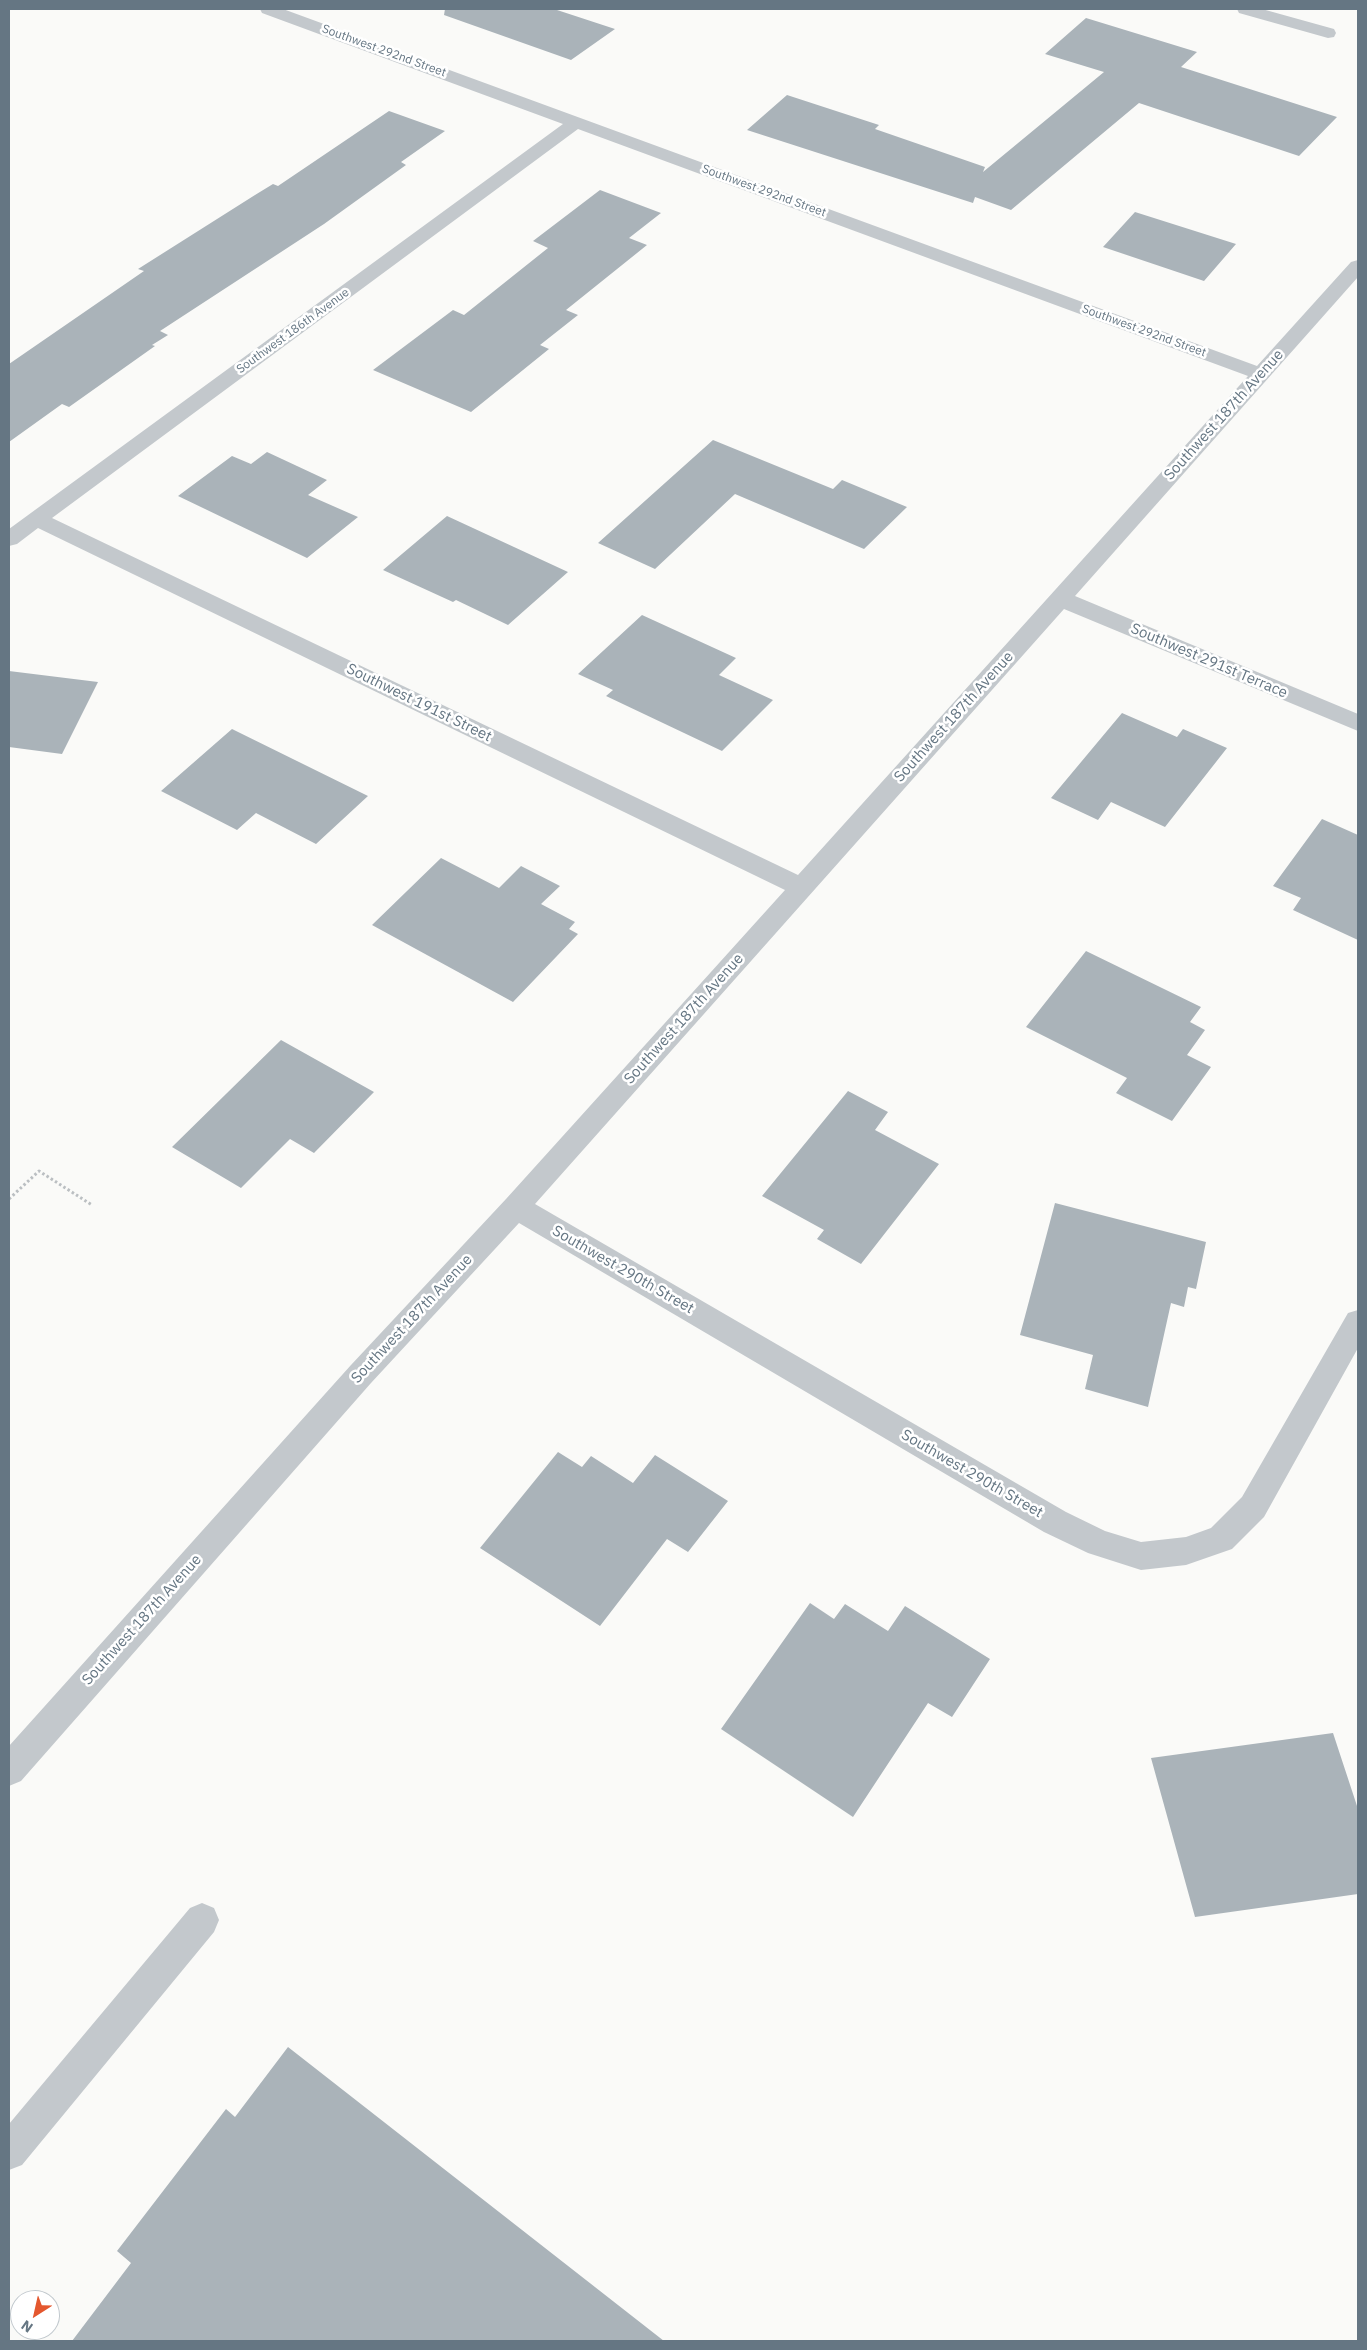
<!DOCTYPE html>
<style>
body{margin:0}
#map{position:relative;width:1367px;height:2350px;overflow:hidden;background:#fafaf8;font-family:"IBM Plex Sans",sans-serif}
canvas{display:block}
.frame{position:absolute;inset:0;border:10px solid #657683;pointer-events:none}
.north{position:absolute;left:10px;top:2290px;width:50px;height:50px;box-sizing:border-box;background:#fff;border:1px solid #c1c8cd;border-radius:50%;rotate:215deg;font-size:14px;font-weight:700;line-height:20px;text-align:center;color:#657683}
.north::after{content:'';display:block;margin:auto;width:18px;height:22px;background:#e4572e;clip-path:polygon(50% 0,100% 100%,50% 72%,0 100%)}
</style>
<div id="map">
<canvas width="1367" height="2350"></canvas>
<div class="frame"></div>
<div class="north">N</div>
</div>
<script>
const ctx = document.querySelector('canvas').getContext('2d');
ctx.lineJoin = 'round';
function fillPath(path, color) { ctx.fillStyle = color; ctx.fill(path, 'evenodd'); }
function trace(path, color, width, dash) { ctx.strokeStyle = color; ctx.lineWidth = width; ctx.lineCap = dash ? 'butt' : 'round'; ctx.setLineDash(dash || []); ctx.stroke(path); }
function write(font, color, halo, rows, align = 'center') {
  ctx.font = font + ' "IBM Plex Sans",sans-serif'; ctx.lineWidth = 5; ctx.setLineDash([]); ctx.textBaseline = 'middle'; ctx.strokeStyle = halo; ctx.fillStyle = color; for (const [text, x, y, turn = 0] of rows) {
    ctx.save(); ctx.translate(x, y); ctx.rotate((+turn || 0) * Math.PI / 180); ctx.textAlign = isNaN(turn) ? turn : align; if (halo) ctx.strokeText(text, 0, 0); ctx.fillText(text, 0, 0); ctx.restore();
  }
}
const building = new Path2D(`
 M 445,9 L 554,9 L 615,29 L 571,60 L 444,15 Z
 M 1086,18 L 1197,52 L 1181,67 L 1337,117 L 1299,156 L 1139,103 L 1011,210 L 975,197 L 973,203 L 747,130 L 787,95 L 879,125 L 875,129 L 985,167 L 983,172 L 1104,72 L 1045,54 Z
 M 389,111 L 445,131 L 401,162 L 406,165 L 324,224 L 160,331 L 168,335 L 152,345 L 155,346 L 69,407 L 62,404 L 9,442 L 9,364 L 144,271 L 138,269 L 255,195 L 273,184 L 278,186 Z
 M 600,190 L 661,213 L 629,238 L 647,245 L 566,310 L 578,315 L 540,345 L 549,349 L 471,412 L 373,370 L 453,310 L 464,315 L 548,248 L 533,241 Z
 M 1135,212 L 1236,244 L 1204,281 L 1103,247 Z
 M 713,440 L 833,489 L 842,480 L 907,507 L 864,549 L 735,494 L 655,569 L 598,543 Z
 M 267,452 L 327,480 L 308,495 L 358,517 L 307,558 L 178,496 L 232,456 L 251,464 Z
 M 447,516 L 568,572 L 508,625 L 456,600 L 453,602 L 383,570 Z
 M 642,615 L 736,658 L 719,675 L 773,700 L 722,751 L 606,696 L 613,690 L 578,674 Z
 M 9,671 L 98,682 L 62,754 L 9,747 Z
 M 1122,713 L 1177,737 L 1183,729 L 1227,748 L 1165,827 L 1111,802 L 1098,820 L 1051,798 Z
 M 232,729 L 368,796 L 316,844 L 256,813 L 237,830 L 161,791 Z
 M 1322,819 L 1358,835 L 1358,940 L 1293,910 L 1301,898 L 1273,886 Z
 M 441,858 L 499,888 L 521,866 L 560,886 L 541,904 L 575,922 L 569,929 L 578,934 L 513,1002 L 372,925 Z
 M 1086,951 L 1201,1007 L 1190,1022 L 1205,1030 L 1187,1055 L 1211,1067 L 1172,1121 L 1116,1093 L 1127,1078 L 1026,1027 Z
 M 281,1040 L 374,1092 L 314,1153 L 290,1139 L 241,1188 L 172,1147 Z
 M 848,1091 L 888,1112 L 875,1130 L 939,1164 L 861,1264 L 817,1239 L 824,1230 L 762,1196 Z
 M 1055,1203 L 1206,1242 L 1196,1289 L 1188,1287 L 1184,1307 L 1171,1303 L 1148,1407 L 1085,1389 L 1093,1355 L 1020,1335 Z
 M 558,1452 L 582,1467 L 591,1456 L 633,1483 L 655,1455 L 728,1501 L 688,1552 L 667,1539 L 600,1626 L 480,1548 Z
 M 810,1603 L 834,1619 L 845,1604 L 888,1631 L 905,1606 L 990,1659 L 952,1717 L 928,1703 L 853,1817 L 721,1729 Z
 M 1333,1733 L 1358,1809 L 1358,1894 L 1195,1917 L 1151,1758 Z
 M 288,2047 L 664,2341 L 72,2341 L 131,2263 L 117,2251 L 226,2109 L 235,2117 Z`);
const path = new Path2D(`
 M 9,1199 L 39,1171 L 92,1205`);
const minor = new Path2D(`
 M 260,9 L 283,9 L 1257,366 L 1351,262 L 1358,260 L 1358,277 L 1075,596 L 1358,714 L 1358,731 L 1064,609 L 535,1204 L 1066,1512 L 1105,1531 L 1141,1542 L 1186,1537 L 1211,1528 L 1242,1497 L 1348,1313 L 1358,1310 L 1358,1348 L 1264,1517 L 1232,1549 L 1186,1565 L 1141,1570 L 1088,1553 L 1044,1532 L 519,1223 L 371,1383 L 21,1781 L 9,1786 L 9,1746 L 351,1365 L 506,1199 L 785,890 L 38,528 L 17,544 L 9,546 L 9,529 L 563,124 L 262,13 ZM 578,129 L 1248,376 L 798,875 L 52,518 Z
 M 1237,9 L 1262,9 L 1334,29 L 1336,33 L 1334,37 L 1328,38 L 1239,13 Z
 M 202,1903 L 214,1908 L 219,1920 L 214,1932 L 22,2165 L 9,2170 L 9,2124 L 190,1908 Z`);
const farStreetnames = [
 ["Southwest 292nd Street",384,51,20],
 ["Southwest 292nd Street",764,191,20],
 ["Southwest 186th Avenue",293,331,-36],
 ["Southwest 292nd Street",1144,331,20]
];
const streetNames = [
 ["Southwest 187th Avenue",1224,415,-48],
 ["Southwest 291st Terrace",1209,661,23],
 ["Southwest 191st Street",419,703,26],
 ["Southwest 187th Avenue",954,717,-48],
 ["Southwest 187th Avenue",684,1019,-48],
 ["Southwest 290th Street",623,1270,30],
 ["Southwest 187th Avenue",412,1319,-47],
 ["Southwest 290th Street",972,1474,30],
 ["Southwest 187th Avenue",142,1620,-48]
];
fillPath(building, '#aab3b9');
trace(path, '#bbbfc2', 3, [2.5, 2.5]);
fillPath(minor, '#c3c8cc');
write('12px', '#657683', '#fff', farStreetnames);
write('15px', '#657683', '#fff', streetNames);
</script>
